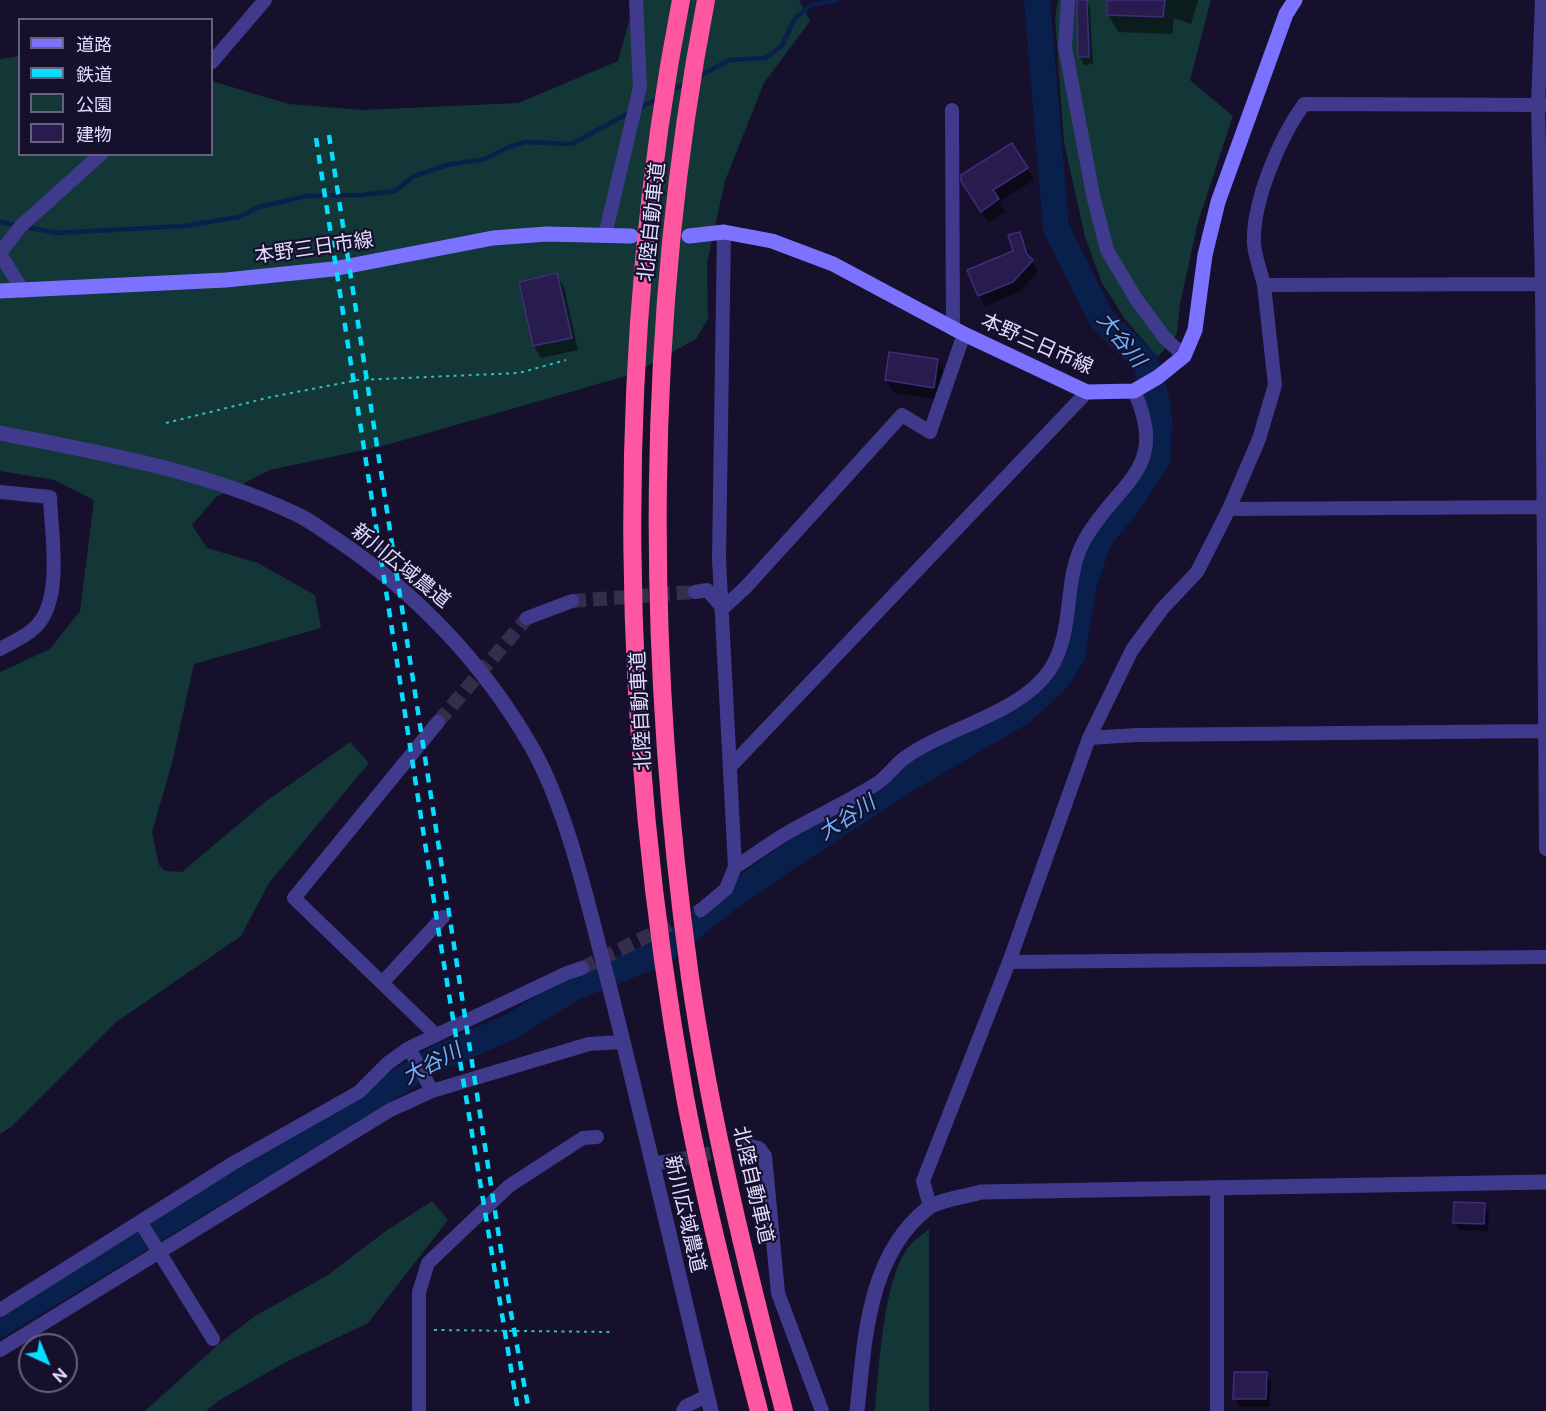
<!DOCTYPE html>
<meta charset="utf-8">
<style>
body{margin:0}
#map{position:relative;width:1546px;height:1411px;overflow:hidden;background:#16102c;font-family:"Public Sans","Noto Sans JP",sans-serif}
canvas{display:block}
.legend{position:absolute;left:18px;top:18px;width:195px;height:138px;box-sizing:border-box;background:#16102c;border:2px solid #676180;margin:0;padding:8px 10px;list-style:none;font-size:18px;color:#e1dbff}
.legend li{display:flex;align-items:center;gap:12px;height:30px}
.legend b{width:30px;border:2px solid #676180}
.north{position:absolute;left:18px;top:1333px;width:60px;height:60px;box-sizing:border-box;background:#16102c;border:2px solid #676180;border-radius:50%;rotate:136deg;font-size:16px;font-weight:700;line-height:24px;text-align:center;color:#e1dbff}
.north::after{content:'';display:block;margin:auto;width:21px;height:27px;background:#07ddff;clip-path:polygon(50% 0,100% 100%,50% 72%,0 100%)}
</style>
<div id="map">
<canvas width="1546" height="1411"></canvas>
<ul class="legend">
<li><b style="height:8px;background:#7b72ff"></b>道路</li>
<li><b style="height:8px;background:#07ddff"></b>鉄道</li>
<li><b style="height:16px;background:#133636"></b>公園</li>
<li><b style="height:16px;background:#281c4e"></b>建物</li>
</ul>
<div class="north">N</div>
</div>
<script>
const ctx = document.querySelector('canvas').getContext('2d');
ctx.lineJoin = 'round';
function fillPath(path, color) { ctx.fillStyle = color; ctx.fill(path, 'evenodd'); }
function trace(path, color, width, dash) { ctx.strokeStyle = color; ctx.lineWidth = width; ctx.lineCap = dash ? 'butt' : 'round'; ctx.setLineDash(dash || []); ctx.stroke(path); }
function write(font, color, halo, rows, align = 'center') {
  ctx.font = font + ' "Public Sans","Noto Sans JP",sans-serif'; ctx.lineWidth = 4.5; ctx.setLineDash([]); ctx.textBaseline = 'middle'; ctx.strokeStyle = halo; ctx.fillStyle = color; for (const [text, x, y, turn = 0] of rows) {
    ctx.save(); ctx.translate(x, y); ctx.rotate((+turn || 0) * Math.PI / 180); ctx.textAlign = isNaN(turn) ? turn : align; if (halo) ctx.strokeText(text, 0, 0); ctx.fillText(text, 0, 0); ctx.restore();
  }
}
const green = new Path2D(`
 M 635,0 L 799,0 L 810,21 L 764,83 L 725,181 L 707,263 L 708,319 L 696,339 L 633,374 L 383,446 L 270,470 L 216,497 L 192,525 L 207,548 L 258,563 L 315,595 L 321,628 L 194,664 L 172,763 L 152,832 L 159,865 L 165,871 L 182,872 L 265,802 L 350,742 L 369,763 L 269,883 L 241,936 L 115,1023 L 11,1127 L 0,1134 L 0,672 L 50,649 L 80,611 L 94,500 L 54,480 L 0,471 L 0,59 L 19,56 L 20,154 L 212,154 L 212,81 L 289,104 L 362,110 L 518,103 L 618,61 Z
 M 1058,0 L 1211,0 L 1190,80 L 1233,116 L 1198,222 L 1180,304 L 1177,334 L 1158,357 L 1125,319 L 1102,283 L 1085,237 L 1064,142 L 1055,18 Z
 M 432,1201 L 448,1220 L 368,1323 L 286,1362 L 218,1401 L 206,1411 L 145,1411 L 219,1344 L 255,1316 L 328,1275 L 383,1233 Z
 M 929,1229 L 929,1411 L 875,1411 C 879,1369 883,1275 911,1244 C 916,1239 923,1234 929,1229 Z`);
const shadow = new Path2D(`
 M 1109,0 L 1198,0 L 1191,24 L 1174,18 L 1172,34 L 1118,32 L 1108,14 Z
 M 1086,1 L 1090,9 L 1093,64 L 1084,65 L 1080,57 Z
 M 1027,168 L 1034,180 L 999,202 L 1005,212 L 989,223 L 970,194 Z
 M 1019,233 L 1038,272 L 1019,292 L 985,306 L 969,271 L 1015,251 Z
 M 557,275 L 564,287 L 578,350 L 541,358 L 534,346 Z
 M 937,360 L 945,373 L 941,400 L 894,393 L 886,380 Z
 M 1484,1204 L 1489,1213 L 1488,1231 L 1459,1230 L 1455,1222 Z
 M 1266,1374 L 1271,1382 L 1270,1407 L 1239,1407 L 1235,1399 Z`);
const stream = new Path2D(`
 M 698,77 L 729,60 L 765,58 L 782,46 L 794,20 L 811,5 L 837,0
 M 671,91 L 688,82
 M 637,109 L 659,98
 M 0,222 L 57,233 L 184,226 L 239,217 L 259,207 L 307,196 L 362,195 L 395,191 L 414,176 L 447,165 L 485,159 L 511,146 L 526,142 L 572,144 L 629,113`);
const river = new Path2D(`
 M 0,1324 L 434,1060 L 512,1026 L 573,988 L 662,952 L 713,910 L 782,861 L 909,778 L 1022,712 L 1058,678 L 1072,656 L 1084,583 L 1100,538 L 1129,503 L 1158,457 L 1159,419 L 1156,396 L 1145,362 L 1101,318 L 1056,228 L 1037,0`);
const building = new Path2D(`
 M 1077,0 L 1087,0 L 1089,57 L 1078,57 Z
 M 1107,0 L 1165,0 L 1163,17 L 1107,15 Z
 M 1012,143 L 1028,168 L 993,190 L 999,199 L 981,212 L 961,181 L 961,175 Z
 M 1020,232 L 1027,254 L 1033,260 L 1013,282 L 978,296 L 967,270 L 1013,251 L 1008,235 Z
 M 557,273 L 572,338 L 533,346 L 519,282 Z
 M 889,352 L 938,359 L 934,388 L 885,380 Z
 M 1454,1202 L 1485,1203 L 1484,1224 L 1453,1223 Z
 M 1234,1372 L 1267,1372 L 1266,1399 L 1233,1399 Z`);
const minorTunnel = new Path2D(`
 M 572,601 L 695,592
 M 438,722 L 527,618
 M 582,968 L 701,910
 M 676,1160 L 750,1146`);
const path = new Path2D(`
 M 166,423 L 271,397 L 358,380 L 519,373 L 566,360
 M 434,1330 L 610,1332`);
const minor = new Path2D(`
 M 1068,0 L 1065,47 L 1093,195 L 1107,250 L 1136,299 L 1165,338 L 1184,356
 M 1542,0 L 1538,105 L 1542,284 L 1546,849
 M 212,62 L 265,0
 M 952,110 L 953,329
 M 605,235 L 640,87 L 636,0
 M 0,253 L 21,226 L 101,154
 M 0,254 L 23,291
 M 1264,285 C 1261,272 1255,257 1254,244 C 1252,202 1280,137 1304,104 L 1546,105
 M 0,492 L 50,497 C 51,534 65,605 32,630 C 23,638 10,643 0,649
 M 1229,509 L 1546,507
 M 695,592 L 707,590 L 723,608
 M 723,608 L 745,588 L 902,415 L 930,432 L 964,334
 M 527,618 L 572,601
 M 1089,738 L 1136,735 L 1546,731
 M 730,767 L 1087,392
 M 735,867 C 756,854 775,839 796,828 C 823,813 851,800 876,784 C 888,777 895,764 906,757 C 948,727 1019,714 1049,671 C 1076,631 1062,581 1084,541 C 1116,482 1171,471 1134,391
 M 701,910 L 726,889 L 735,867 L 719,559 L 724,232
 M 1009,962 L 1546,957
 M 382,983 L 443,917
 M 436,1035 L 294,898 L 438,722
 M 409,1048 L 432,1091
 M 750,1146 L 759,1148 L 765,1156 L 778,1293 L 822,1411
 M 652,1164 L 676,1160
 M 1217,1187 L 1217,1411
 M 930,1206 L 923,1181 L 1009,962 L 1089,738 L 1132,650 L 1162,609 L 1197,572 L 1229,509 L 1259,439 L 1275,385 L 1264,285 L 1546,284
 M 141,1223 L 213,1339
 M 0,1310 L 235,1162 L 359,1092 L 388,1063 L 409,1048 L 567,973 L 582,968
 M 0,1350 L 390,1110 L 432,1091 L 589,1044 L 623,1042
 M 419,1411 L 419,1292 L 428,1263 L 509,1186 L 583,1138 L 597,1137
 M 683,1411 L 686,1406 L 707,1396`);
const tertiary = new Path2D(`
 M 0,433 C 101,453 202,470 296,514 C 310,520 323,531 336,539 C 416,593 483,663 531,746 C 568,810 589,909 608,981 C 644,1124 677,1268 711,1411
 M 857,1411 C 865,1340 867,1256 928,1208 C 938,1200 968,1196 981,1192 L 1546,1182`);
const secondary = new Path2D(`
 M 689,236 L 724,232 L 772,241 L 833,264 L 964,334 L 1087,392 L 1134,391 L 1158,377 L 1184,356 L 1195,330 L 1205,255 L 1218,202 L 1286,14 L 1295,0
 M 0,291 L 226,280 L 333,269 L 493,238 L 547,234 L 631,236`);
const motorway = new Path2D(`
 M 681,0 C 611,359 620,738 685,1097 C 705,1202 732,1307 759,1411
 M 706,0 C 644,321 645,654 690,977 C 711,1123 747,1268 784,1411`);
const rail = new Path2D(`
 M 329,135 L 509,1302 L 529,1411
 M 316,138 L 440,940 L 518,1411`);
const streetNames = [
 ["北陸自動車道",652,222,-84],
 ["本野三日市線",314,248,-8],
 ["本野三日市線",1037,344,24],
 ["新川広域農道",401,566,39],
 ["北陸自動車道",641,711,-93],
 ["北陸自動車道",753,1185,77],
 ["新川広域農道",685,1214,77]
];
const waterNames = [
 ["大谷川",1121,340,51],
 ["大谷川",847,818,-33],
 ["大谷川",432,1064,-28]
];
fillPath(green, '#133636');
fillPath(shadow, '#0007');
trace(stream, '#091f4c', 4.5);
trace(river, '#091f4c', 26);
fillPath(building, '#281c4e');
trace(building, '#3f2d7a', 1.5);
trace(minorTunnel, '#342e4c', 14, [14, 7]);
trace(path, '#2dc2bf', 2, [3, 4.5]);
trace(minor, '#403a8c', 14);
trace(tertiary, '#403a8c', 15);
trace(secondary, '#7b72ff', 15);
trace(motorway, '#ff56a1', 18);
trace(rail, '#07ddff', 4.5, [9, 8]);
write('20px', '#e1dbff', '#16102c', streetNames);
write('italic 21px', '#69b4ff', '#16102c', waterNames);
</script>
